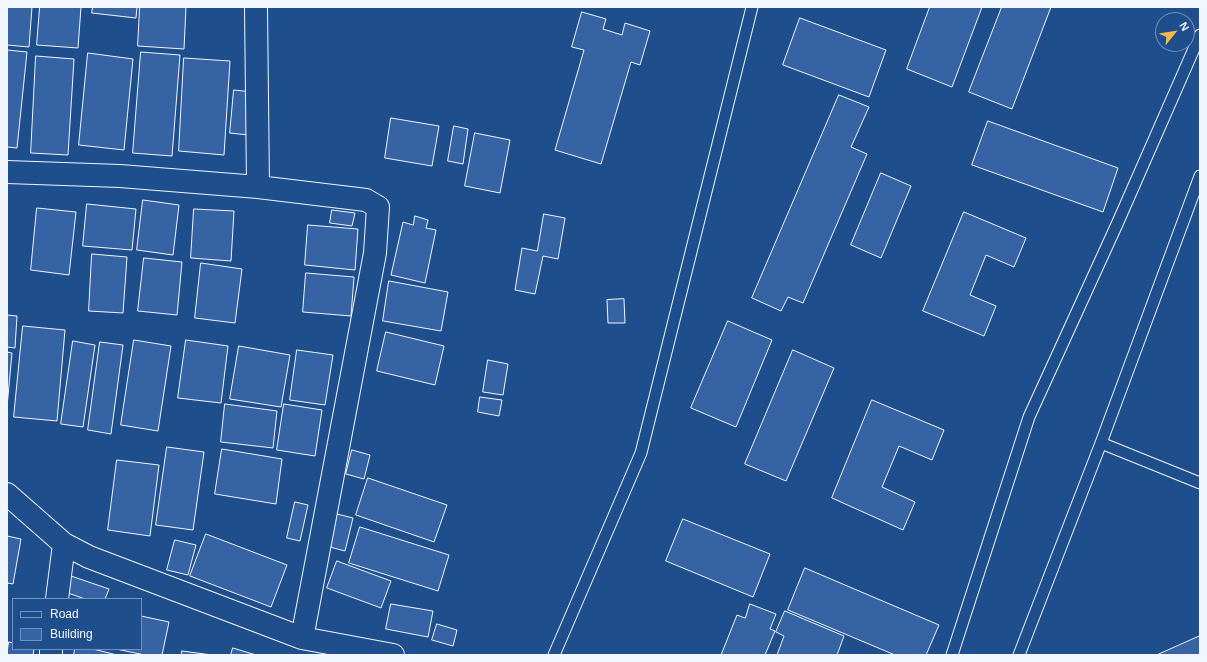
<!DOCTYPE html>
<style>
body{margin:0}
#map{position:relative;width:1207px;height:662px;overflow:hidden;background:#1f4e8c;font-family:Helvetica,sans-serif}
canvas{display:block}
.frame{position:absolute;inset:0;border:8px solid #f2f6ff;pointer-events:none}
.legend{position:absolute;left:12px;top:598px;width:130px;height:52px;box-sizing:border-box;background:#1f4e8c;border:1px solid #7391ba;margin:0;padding:5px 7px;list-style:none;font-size:12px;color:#f2f6ff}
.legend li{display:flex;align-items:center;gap:8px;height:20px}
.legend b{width:20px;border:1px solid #7391ba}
.north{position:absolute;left:1155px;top:12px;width:40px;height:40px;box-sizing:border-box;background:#1f4e8c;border:1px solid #7391ba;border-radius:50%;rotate:60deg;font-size:11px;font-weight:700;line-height:16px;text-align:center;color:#f2f6ff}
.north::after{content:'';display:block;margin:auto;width:14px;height:18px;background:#ffb74d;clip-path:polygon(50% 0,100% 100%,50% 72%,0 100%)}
</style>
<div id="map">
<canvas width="1207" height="662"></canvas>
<div class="frame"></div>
<ul class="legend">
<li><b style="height:5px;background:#1f4e8c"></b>Road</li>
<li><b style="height:11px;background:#3563a3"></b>Building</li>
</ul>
<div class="north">N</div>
</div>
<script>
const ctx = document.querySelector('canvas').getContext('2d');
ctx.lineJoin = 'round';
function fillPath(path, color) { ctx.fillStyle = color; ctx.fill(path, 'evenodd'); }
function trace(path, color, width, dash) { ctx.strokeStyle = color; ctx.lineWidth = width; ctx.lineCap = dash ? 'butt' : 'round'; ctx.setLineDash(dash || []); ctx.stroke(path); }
const building = new Path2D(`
 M 7,7 L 32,7 L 29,47 L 7,45 Z
 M 40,7 L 81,7 L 78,48 L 37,45 Z
 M 93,7 L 137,7 L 136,18 L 92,13 Z
 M 140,7 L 186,7 L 184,49 L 138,46 Z
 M 930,7 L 982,7 L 952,87 L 907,69 Z
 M 1002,7 L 1051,7 L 1012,109 L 969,92 Z
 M 582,12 L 606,19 L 603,29 L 622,35 L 625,23 L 650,31 L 640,65 L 631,62 L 601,164 L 555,150 L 584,50 L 572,47 Z
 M 800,18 L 886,50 L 869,97 L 783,65 Z
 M 7,50 L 27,52 L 17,148 L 7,147 Z
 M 141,52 L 180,55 L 172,156 L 133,153 Z
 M 88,53 L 133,59 L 124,150 L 79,145 Z
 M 36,56 L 74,59 L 68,155 L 31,153 Z
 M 184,58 L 230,61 L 224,155 L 179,151 Z
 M 234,90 L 252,92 L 248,135 L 230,133 Z
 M 839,95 L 869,107 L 851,147 L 867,154 L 803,303 L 788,297 L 781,311 L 752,298 Z
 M 391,118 L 439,126 L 432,166 L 385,158 Z
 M 988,121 L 1118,168 L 1103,212 L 972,165 Z
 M 454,126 L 468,129 L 463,164 L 448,161 Z
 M 475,133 L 510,140 L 500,193 L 465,186 Z
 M 881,173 L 911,186 L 881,258 L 851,245 Z
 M 143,200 L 179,205 L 173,255 L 137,250 Z
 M 87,204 L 136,209 L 132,250 L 83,246 Z
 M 37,208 L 76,212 L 69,275 L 31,270 Z
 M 194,209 L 234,211 L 231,261 L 191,258 Z
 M 332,210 L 355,213 L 352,226 L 330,223 Z
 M 964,212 L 1026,238 L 1014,267 L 986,255 L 970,295 L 996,306 L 984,336 L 923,311 Z
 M 544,214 L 565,218 L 558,259 L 543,256 L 535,294 L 515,290 L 522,248 L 537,251 Z
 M 415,216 L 428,220 L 426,228 L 436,230 L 425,283 L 391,275 L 403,222 L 413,225 Z
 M 308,225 L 358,229 L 355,270 L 305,265 Z
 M 92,254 L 127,257 L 123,313 L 89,311 Z
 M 144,258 L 182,262 L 177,315 L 138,311 Z
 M 201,263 L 242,269 L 235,323 L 195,318 Z
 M 306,273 L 354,277 L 351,316 L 303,312 Z
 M 389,281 L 448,292 L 441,331 L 383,321 Z
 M 624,299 L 625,323 L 608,323 L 607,300 Z
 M 7,315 L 17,316 L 15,348 L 7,347 Z
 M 728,321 L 772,340 L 736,427 L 691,408 Z
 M 23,326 L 65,330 L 57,421 L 14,417 Z
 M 386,332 L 444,346 L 435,385 L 377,371 Z
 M 134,340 L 171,346 L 158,431 L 121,425 Z
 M 186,340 L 228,346 L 221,403 L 178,398 Z
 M 73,341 L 95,345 L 83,427 L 61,424 Z
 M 100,342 L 123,345 L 111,434 L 88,430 Z
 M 239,346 L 290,355 L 281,407 L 230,399 Z
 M 297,350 L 333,355 L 325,405 L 290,400 Z
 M 793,350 L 834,368 L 786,481 L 745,464 Z
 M 7,352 L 12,353 L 7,407 Z
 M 488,360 L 508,364 L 503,395 L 483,392 Z
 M 480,397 L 502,400 L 499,416 L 478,412 Z
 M 872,400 L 944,430 L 932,460 L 899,446 L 882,487 L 915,502 L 903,530 L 832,498 Z
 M 225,404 L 277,411 L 273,448 L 221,442 Z
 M 284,404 L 322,410 L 315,456 L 277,450 Z
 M 167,447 L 204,452 L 193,530 L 156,525 Z
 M 222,449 L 282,459 L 276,504 L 215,494 Z
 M 352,450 L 370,455 L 364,479 L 346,474 Z
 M 117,460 L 159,465 L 150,536 L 108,530 Z
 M 368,478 L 447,505 L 434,542 L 356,515 Z
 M 295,502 L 308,505 L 300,541 L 287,538 Z
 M 337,514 L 353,518 L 345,551 L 330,547 Z
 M 683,519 L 770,554 L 753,597 L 666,561 Z
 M 360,527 L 449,555 L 438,591 L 349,563 Z
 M 206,534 L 287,565 L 271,607 L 190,576 Z
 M 7,536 L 21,539 L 13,584 L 7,583 Z
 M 175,540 L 196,545 L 188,575 L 167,570 Z
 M 337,561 L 391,581 L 381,608 L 327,588 Z
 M 805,568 L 939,625 L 926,655 L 895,655 L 788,610 Z
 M 71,576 L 109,589 L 105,599 L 85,599 L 65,592 Z
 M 391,604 L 433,611 L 428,637 L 386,629 Z
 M 750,604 L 776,614 L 770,629 L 775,631 L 765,655 L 721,655 L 737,615 L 745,618 Z
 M 785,611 L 844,636 L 837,655 L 777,655 L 784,636 L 776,632 Z
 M 141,616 L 169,622 L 162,655 L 145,655 L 116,649 L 141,649 Z
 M 437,624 L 457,630 L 453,646 L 432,640 Z
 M 1200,636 L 1200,655 L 1157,655 Z
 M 9,642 L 13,643 L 13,649 L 34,649 L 33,655 L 7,655 Z
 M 233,648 L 256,655 L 231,655 Z
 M 75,649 L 93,649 L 117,655 L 74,655 Z
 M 182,651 L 212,655 L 182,655 Z`);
const lane = new Path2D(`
 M 1101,443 L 1200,483
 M 554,655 L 641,453 L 752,7
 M 952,655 L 1029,417 L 1118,222 L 1200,35
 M 1019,655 L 1101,443 L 1200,176`);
const street = new Path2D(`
 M 256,7 L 258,187
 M 7,172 L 120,176 L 258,187 L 366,200 L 378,207 L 375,253 L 302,638
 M 7,494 L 64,544 L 89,557 L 302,638 L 393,655
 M 57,599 L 64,544
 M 51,655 L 51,649`);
fillPath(building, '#3563a3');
trace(building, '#f2f6ff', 1);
trace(lane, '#f2f6ff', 13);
trace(street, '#f2f6ff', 24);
trace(lane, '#1f4e8c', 11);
trace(street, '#1f4e8c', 22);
</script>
